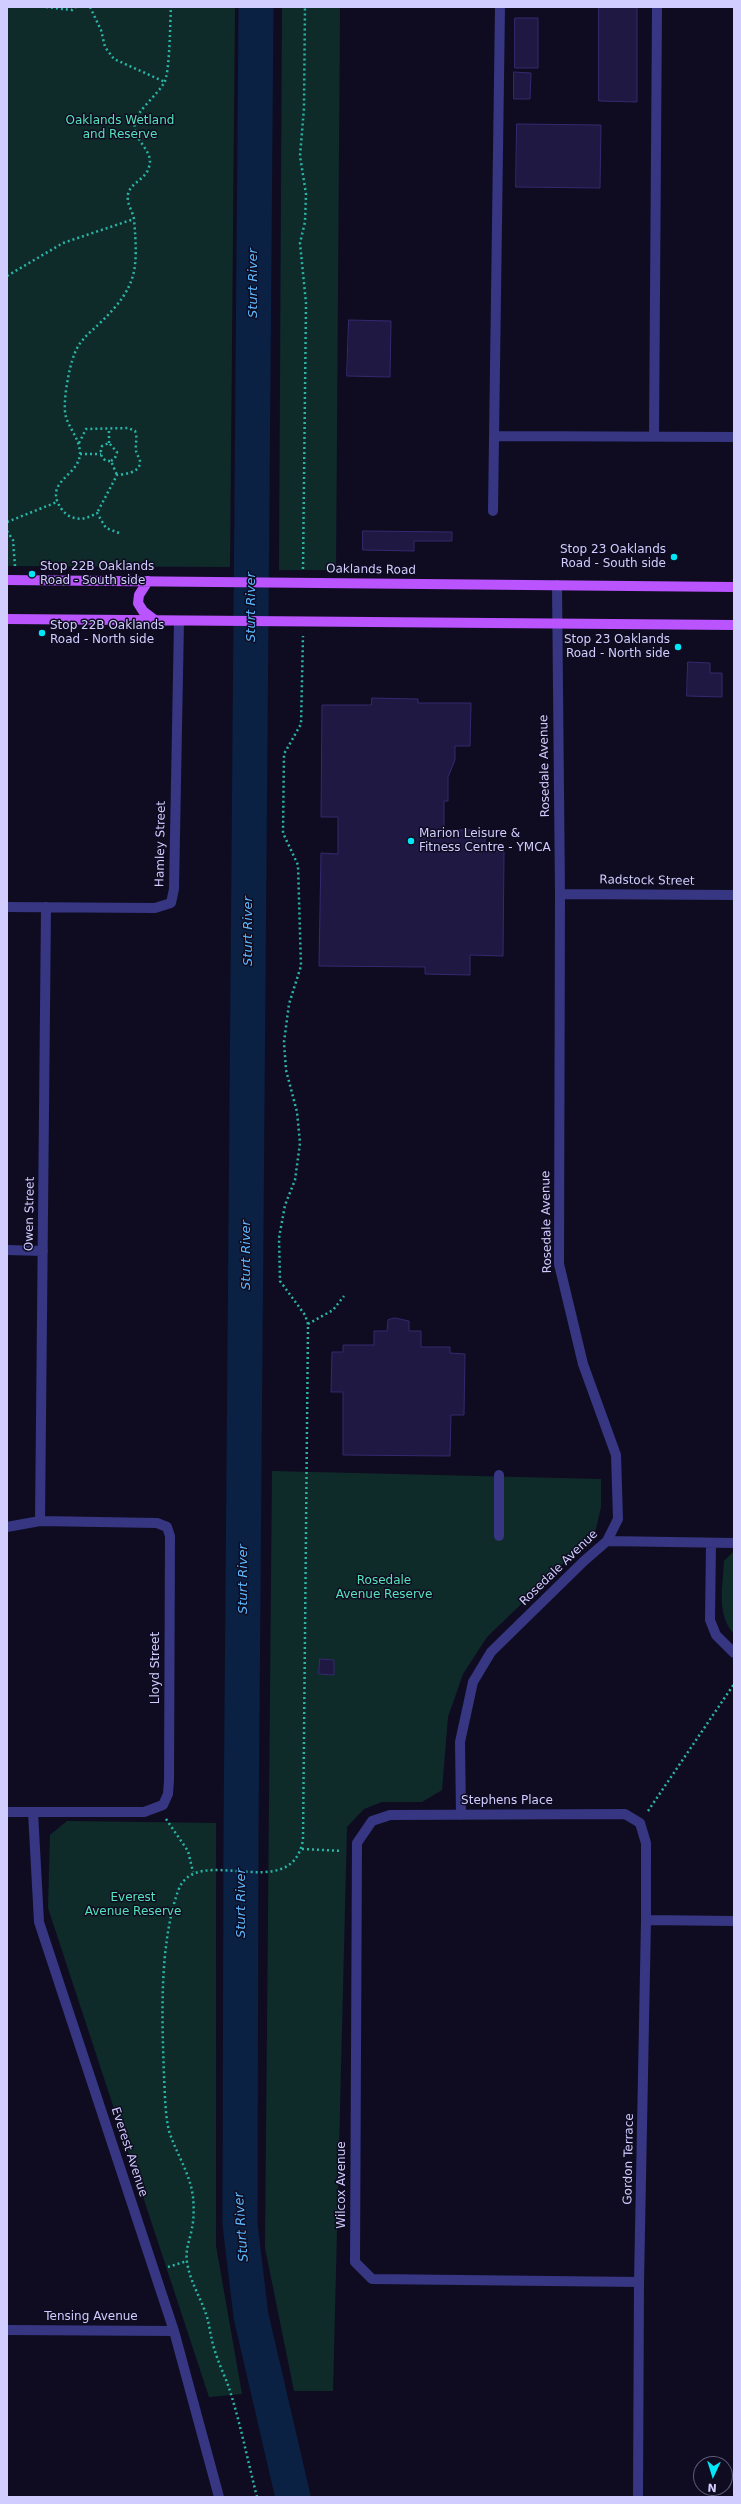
<!DOCTYPE html>
<style>
body{margin:0}
#map{position:relative;width:741px;height:2504px;overflow:hidden;background:#0f0c21;font-family:"DejaVu Sans",sans-serif}
canvas{display:block}
.frame{position:absolute;inset:0;border:8px solid #d1cdff;pointer-events:none}
.north{position:absolute;left:693px;top:2456px;width:40px;height:40px;box-sizing:border-box;background:#0f0c21;border:1px solid #5d597a;border-radius:50%;rotate:184deg;font-size:11px;font-weight:700;line-height:16px;text-align:center;color:#d1cdff}
.north::after{content:'';display:block;margin:auto;width:14px;height:18px;background:#00e8f8;clip-path:polygon(50% 0,100% 100%,50% 72%,0 100%)}
</style>
<div id="map">
<canvas width="741" height="2504"></canvas>
<div class="frame"></div>
<div class="north">N</div>
</div>
<script>
const ctx = document.querySelector('canvas').getContext('2d');
ctx.lineJoin = 'round';
function fillPath(path, color) { ctx.fillStyle = color; ctx.fill(path, 'evenodd'); }
function trace(path, color, width, dash) { ctx.strokeStyle = color; ctx.lineWidth = width; ctx.lineCap = dash ? 'butt' : 'round'; ctx.setLineDash(dash || []); ctx.stroke(path); }
function write(font, color, halo, rows, align = 'center') {
  ctx.font = font + ' "DejaVu Sans",sans-serif'; ctx.lineWidth = 3; ctx.setLineDash([]); ctx.textBaseline = 'middle'; ctx.strokeStyle = halo; ctx.fillStyle = color; for (const [text, x, y, turn = 0] of rows) {
    ctx.save(); ctx.translate(x, y); ctx.rotate((+turn || 0) * Math.PI / 180); ctx.textAlign = isNaN(turn) ? turn : align; if (halo) ctx.strokeText(text, 0, 0); ctx.fillText(text, 0, 0); ctx.restore();
  }
}
const green = new Path2D(`
 M 7,7 L 235,7 L 230,567 L 7,566 Z
 M 282,7 L 340,7 L 336,570 L 279,570 Z
 M 272,1471 L 601,1479 L 601,1507 L 595,1533 L 487,1637 L 463,1674 L 448,1717 L 442,1790 L 422,1802 L 382,1802 L 364,1809 L 347,1827 L 333,2391 L 294,2391 L 265,2248 Z
 M 734,1551 L 734,1634 C 716,1614 723,1587 724,1561 Z
 M 67,1821 L 216,1823 L 216,2246 L 242,2394 L 209,2397 L 48,1908 L 50,1835 Z`);
const river = new Path2D(`
 M 256,7 L 241,1832 L 240,2224 L 251,2316 L 293,2497`);
const building = new Path2D(`
 M 599,7 L 637,7 L 637,102 L 599,101 Z
 M 515,18 L 538,18 L 538,68 L 515,68 Z
 M 514,72 L 531,73 L 530,99 L 514,99 Z
 M 517,124 L 601,125 L 600,188 L 516,187 Z
 M 349,320 L 391,321 L 390,377 L 347,376 Z
 M 363,531 L 452,532 L 452,541 L 414,541 L 414,551 L 363,550 Z
 M 688,662 L 710,663 L 710,673 L 722,673 L 722,697 L 687,696 Z
 M 372,698 L 418,699 L 418,703 L 471,703 L 470,746 L 455,746 L 455,760 L 448,777 L 448,801 L 444,801 L 444,830 L 485,830 L 485,851 L 504,852 L 503,956 L 470,955 L 470,975 L 425,974 L 425,967 L 319,966 L 321,853 L 338,854 L 338,817 L 321,817 L 322,705 L 371,705 Z
 M 395,1318 L 409,1321 L 409,1331 L 421,1331 L 421,1347 L 450,1347 L 450,1353 L 465,1354 L 464,1415 L 451,1415 L 450,1456 L 343,1455 L 343,1392 L 331,1392 L 332,1352 L 343,1352 L 343,1345 L 374,1345 L 374,1331 L 387,1331 L 388,1320 Z
 M 320,1659 L 334,1660 L 334,1675 L 319,1674 Z`);
const path = new Path2D(`
 M 46,7 L 72,10 L 76,7
 M 90,7 L 101,30 L 105,47 L 114,59 L 165,82
 M 7,276 L 63,243 L 134,219 C 133,213 129,207 128,201 C 125,183 145,182 149,167 C 155,150 131,140 135,122 C 137,111 158,94 164,83 C 170,74 170,21 171,7
 M 79,443 L 86,429 L 128,428 L 135,431 C 138,438 135,443 136,450 C 136,454 140,458 140,462 C 140,473 125,474 117,475 L 97,513
 M 109,443 L 109,428
 M 80,454 L 101,454
 M 111,461 L 115,458 L 117,452 L 109,443 L 102,446 C 100,453 100,456 106,461 L 111,461 L 117,475
 M 7,522 L 57,502
 M 7,531 L 13,540 L 15,566
 M 119,533 L 106,528 L 97,513 C 90,517 83,520 75,518 C 68,517 62,511 59,505 C 46,481 79,475 80,454 C 80,439 70,430 66,417 C 62,404 69,368 74,355 C 80,339 90,333 101,322 C 138,286 138,269 134,219
 M 303,569 L 306,303 L 300,243 L 305,222 L 306,194 L 300,156 L 304,108 L 305,7
 M 308,1324 L 333,1310 L 344,1296
 M 648,1811 L 734,1684
 M 166,1819 L 188,1851 L 193,1872
 M 302,1849 L 342,1851
 M 168,2267 L 187,2261
 M 257,2497 C 248,2462 241,2426 230,2391 C 226,2378 219,2365 215,2351 C 211,2340 210,2328 207,2317 C 201,2298 190,2282 187,2262 C 185,2249 190,2240 192,2228 C 194,2219 194,2206 193,2197 C 190,2173 176,2153 169,2131 C 165,2114 165,2094 164,2076 C 162,2018 159,1946 178,1891 C 196,1840 291,1907 303,1840 L 308,1324 L 305,1315 L 280,1281 L 279,1238 L 285,1205 L 295,1180 L 300,1143 L 297,1112 L 286,1070 L 284,1042 L 289,1004 L 301,966 L 298,865 L 283,833 L 284,754 L 301,724 L 303,636`);
const minor = new Path2D(`
 M 495,436 L 734,437
 M 654,437 L 657,7
 M 493,511 L 500,7
 M 560,894 L 734,895
 M 7,907 L 155,908 L 171,903 L 174,889 L 179,621
 M 7,1250 L 43,1251
 M 40,1521 L 46,907
 M 7,1527 L 40,1521 L 157,1523 L 167,1527 L 170,1536 L 169,1780 L 168,1794 L 163,1805 L 144,1812 L 7,1812
 M 499,1536 L 499,1475
 M 607,1541 L 734,1543
 M 711,1543 L 710,1620 L 716,1635 L 734,1653
 M 33,1812 L 39,1922 L 174,2331 L 219,2497
 M 461,1815 L 460,1742 L 473,1682 L 491,1652 L 584,1561 L 607,1541 L 618,1519 L 616,1455 L 583,1364 L 559,1264 L 560,894 L 557,585
 M 646,1920 L 734,1921
 M 7,2330 L 174,2331
 M 638,2497 L 639,2282 L 646,1920 L 646,1843 L 640,1823 L 625,1814 L 390,1815 L 372,1821 L 357,1843 L 355,2262 L 372,2279 L 639,2282`);
const major = new Path2D(`
 M 7,580 L 734,587
 M 148,581 L 139,595 L 138,603 L 143,611 L 156,621
 M 7,619 L 734,625`);
const markers = [
 [674,557,4,"#00e8f8"],
 [32,574,4,"#00e8f8"],
 [42,633,4,"#00e8f8"],
 [678,647,4,"#00e8f8"],
 [411,841,4,"#00e8f8"]
];
const parkNames = [
 ["Oaklands Wetland",120,121],
 ["and Reserve",120,135],
 ["Rosedale",384,1581],
 ["Avenue Reserve",384,1595],
 ["Everest",133,1898],
 ["Avenue Reserve",133,1912]
];
const poiNames = [
 ["Stop 23 Oaklands",666,550,"right"],
 ["Road - South side",666,564,"right"],
 ["Stop 22B Oaklands",40,567],
 ["Road - South side",40,581],
 ["Stop 22B Oaklands",50,626],
 ["Road - North side",50,640],
 ["Stop 23 Oaklands",670,640,"right"],
 ["Road - North side",670,654,"right"],
 ["Marion Leisure &",419,834],
 ["Fitness Centre - YMCA",419,848]
];
const streetNames = [
 ["Oaklands Road",371,570,1],
 ["Rosedale Avenue",545,766,-91],
 ["Hamley Street",161,844,-89],
 ["Radstock Street",647,881,1],
 ["Owen Street",30,1214,-89],
 ["Rosedale Avenue",547,1222,-91],
 ["Rosedale Avenue",559,1568,-44],
 ["Lloyd Street",156,1668,-90],
 ["Stephens Place",507,1801],
 ["Everest Avenue",129,2152,72],
 ["Gordon Terrace",629,2159,-89],
 ["Wilcox Avenue",342,2185,-90],
 ["Tensing Avenue",91,2317]
];
const waterNames = [
 ["Sturt River",254,283,-90],
 ["Sturt River",252,607,-90],
 ["Sturt River",249,931,-90],
 ["Sturt River",247,1255,-90],
 ["Sturt River",244,1579,-90],
 ["Sturt River",242,1903,-90],
 ["Sturt River",242,2227,-94]
];
fillPath(green, '#0f2b29');
trace(river, '#0a2143', 35);
fillPath(building, '#1f1843');
trace(building, '#35296f', 1);
trace(path, '#2ab5a8', 2.5, [2, 3]);
trace(minor, '#363682', 10);
trace(major, '#b954ff', 10);
for (const [x, y, r, color] of markers) { const dot = new Path2D(); dot.arc(x, y, r, 0, 2 * Math.PI); ctx.fillStyle = color; ctx.fill(dot); trace(dot, '#0f0c21', 1.5); }
write('12px', '#56e2ba', '#0f0c21', parkNames);
write('12px', '#d1cdff', '#0f0c21', poiNames, 'left');
write('12px', '#d1cdff', '#0f0c21', streetNames);
write('italic 13px', '#5bb9ff', '#0f0c21', waterNames);
</script>
